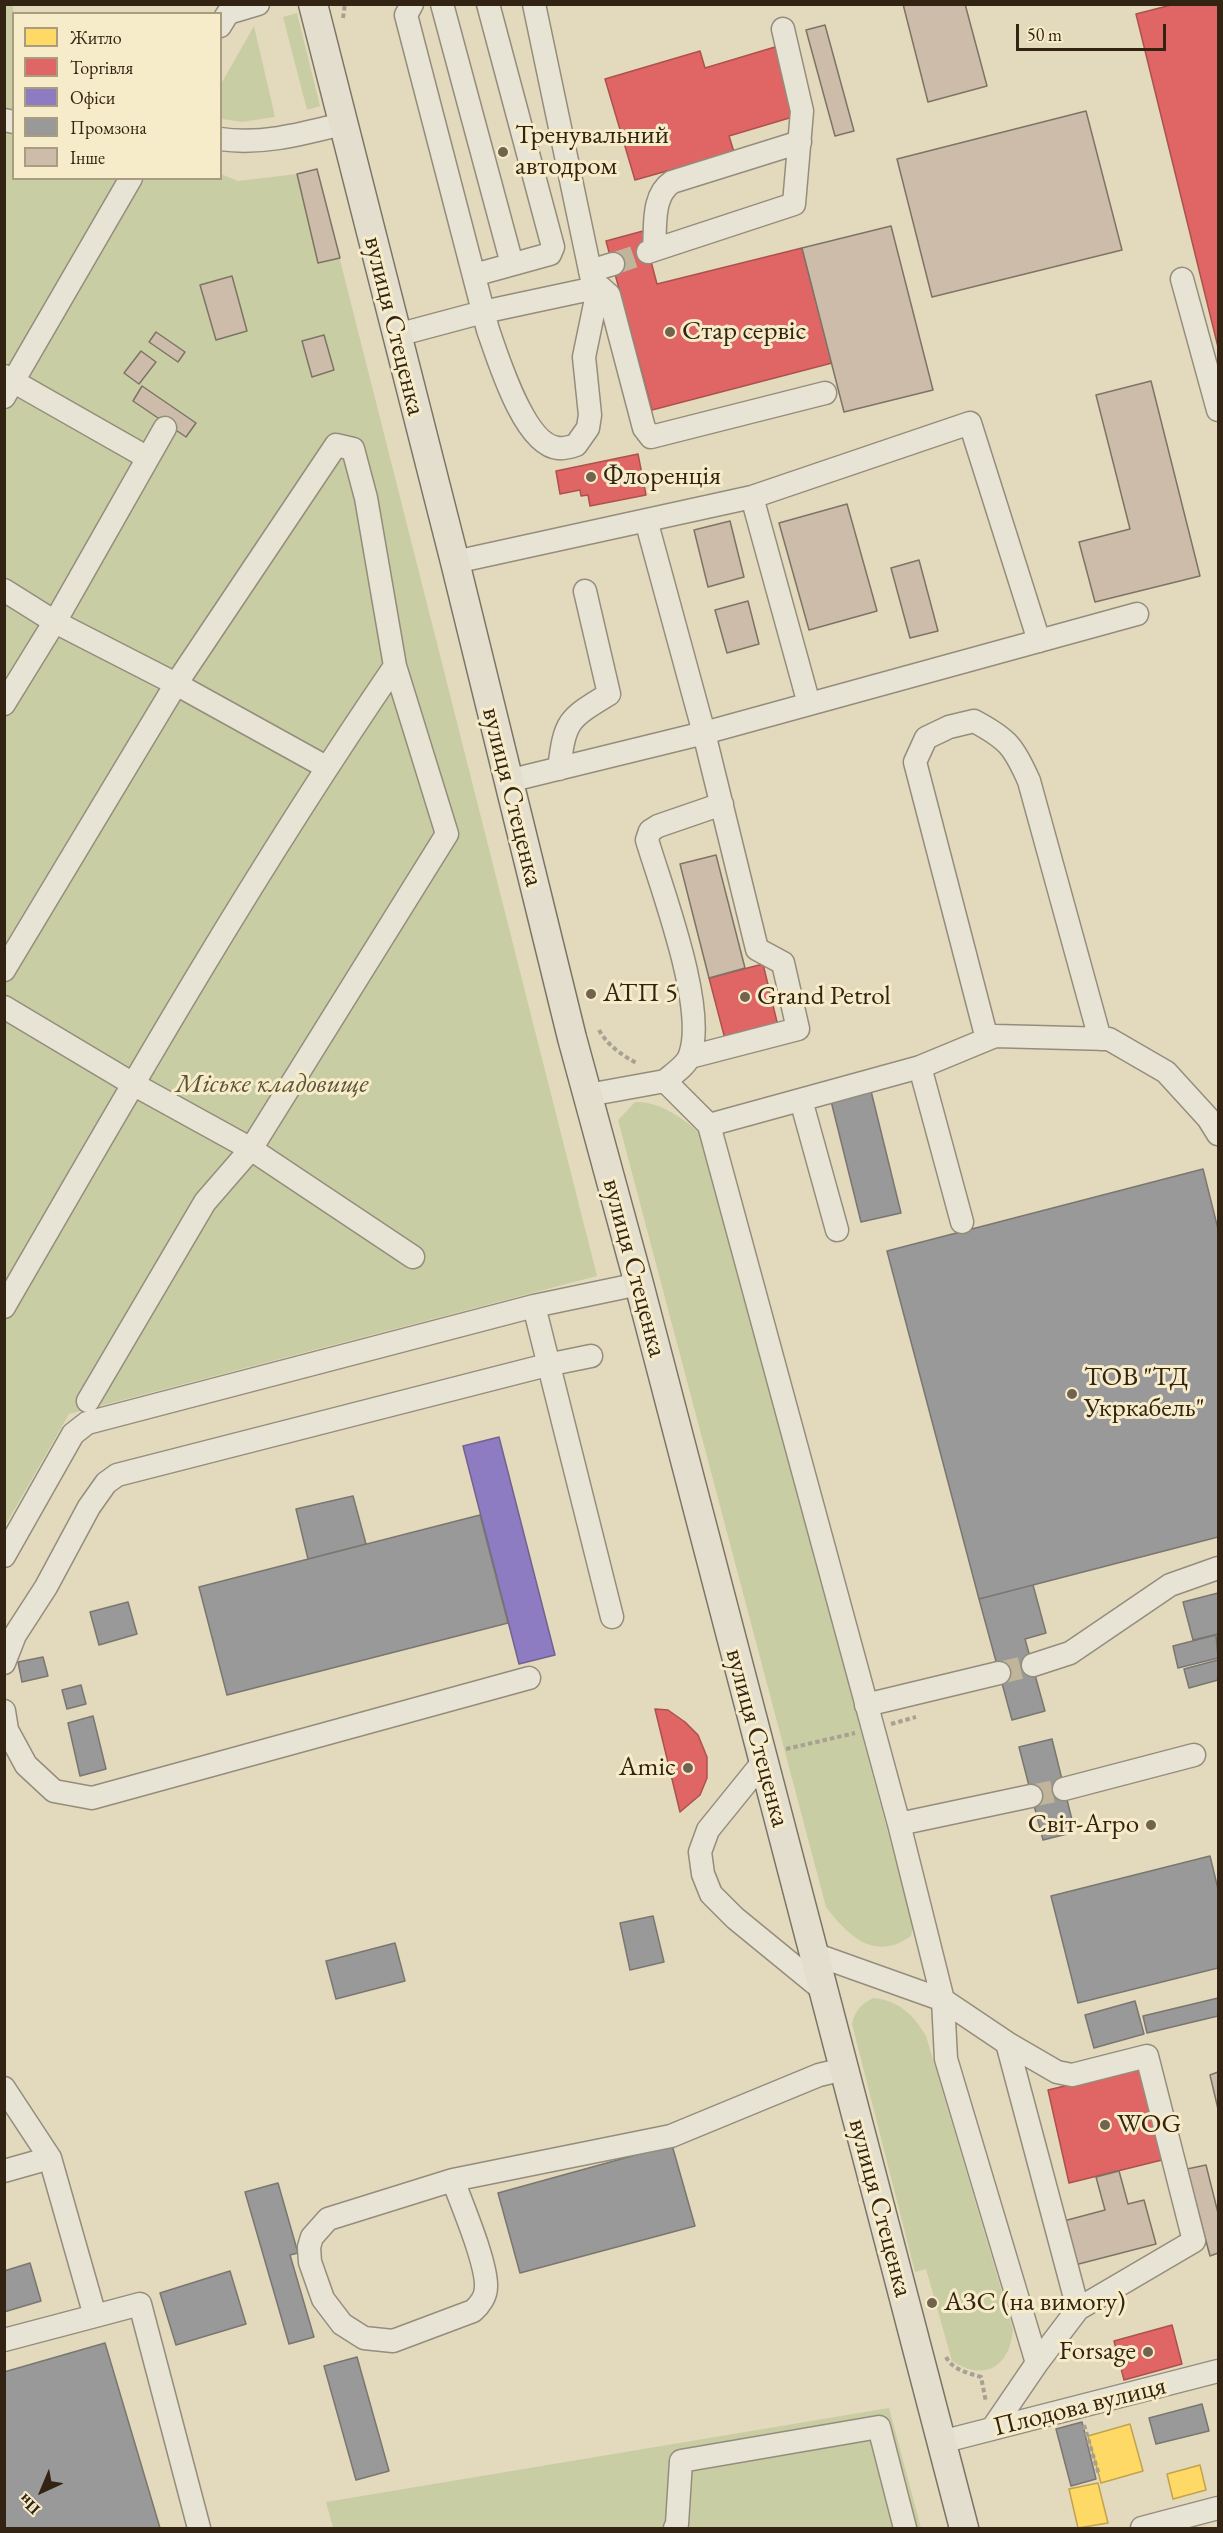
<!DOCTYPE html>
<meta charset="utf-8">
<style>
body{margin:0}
#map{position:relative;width:1223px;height:2533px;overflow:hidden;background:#e3d9bd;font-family:"EB Garamond",serif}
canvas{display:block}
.frame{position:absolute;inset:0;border:6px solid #332312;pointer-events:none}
.legend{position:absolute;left:12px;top:12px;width:210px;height:168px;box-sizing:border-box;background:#f7ecca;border:2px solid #a99c80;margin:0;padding:8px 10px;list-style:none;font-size:18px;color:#332312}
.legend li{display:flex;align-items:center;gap:12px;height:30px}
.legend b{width:30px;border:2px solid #a99c80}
.north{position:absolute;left:12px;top:2461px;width:60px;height:60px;-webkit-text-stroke:4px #f7ecca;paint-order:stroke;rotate:224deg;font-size:16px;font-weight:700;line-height:24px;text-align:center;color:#332312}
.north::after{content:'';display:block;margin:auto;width:21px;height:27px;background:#332312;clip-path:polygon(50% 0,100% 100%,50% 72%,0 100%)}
.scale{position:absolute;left:1016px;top:24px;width:150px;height:27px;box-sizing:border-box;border:3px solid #332312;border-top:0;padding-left:8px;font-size:18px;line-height:21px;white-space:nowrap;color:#332312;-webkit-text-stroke:4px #f7ecca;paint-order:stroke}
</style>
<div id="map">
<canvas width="1223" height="2533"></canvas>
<div class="frame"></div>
<ul class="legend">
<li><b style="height:16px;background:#ffd966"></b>Житло</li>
<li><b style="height:16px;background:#e06666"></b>Торгівля</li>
<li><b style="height:16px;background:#8e7cc3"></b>Офіси</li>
<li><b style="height:16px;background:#999"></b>Промзона</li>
<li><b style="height:16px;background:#cebcab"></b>Інше</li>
</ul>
<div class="north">Пн</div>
<div class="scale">50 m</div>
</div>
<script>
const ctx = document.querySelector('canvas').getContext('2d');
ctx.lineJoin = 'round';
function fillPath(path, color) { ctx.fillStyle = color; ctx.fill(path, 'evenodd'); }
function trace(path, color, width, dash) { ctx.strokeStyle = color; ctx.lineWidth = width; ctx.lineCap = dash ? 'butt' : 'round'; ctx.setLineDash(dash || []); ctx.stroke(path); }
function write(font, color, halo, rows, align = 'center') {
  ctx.font = font + ' "EB Garamond",serif'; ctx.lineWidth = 6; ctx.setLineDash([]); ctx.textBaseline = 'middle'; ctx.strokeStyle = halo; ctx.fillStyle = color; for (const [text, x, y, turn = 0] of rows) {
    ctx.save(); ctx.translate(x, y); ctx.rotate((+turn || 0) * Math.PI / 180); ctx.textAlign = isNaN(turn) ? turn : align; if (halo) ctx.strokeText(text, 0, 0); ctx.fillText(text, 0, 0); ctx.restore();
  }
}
const green = new Path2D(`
 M 12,4 L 14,13 L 14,178 L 220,178 L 221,174 L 238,181 L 297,174 L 317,169 L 597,1276 L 69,1414 L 5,1526 L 4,5 Z
 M 297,13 L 320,106 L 307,110 L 283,17 Z
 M 254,26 L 275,117 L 242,122 L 223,119 L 221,118 L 221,84 Z
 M 635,1102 C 660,1101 684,1119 702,1135 L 913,1927 L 911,1936 C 875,1962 848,1936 826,1907 L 618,1120 Z
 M 873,1998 C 898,2000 914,2015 926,2036 L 1013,2329 C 1010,2367 985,2382 952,2361 L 926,2269 L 915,2272 L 852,2024 C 855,2010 861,2005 873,1998 Z
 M 889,2408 L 921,2528 L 333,2528 L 326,2502 Z`);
const homes = new Path2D(`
 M 1130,2424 L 1143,2471 L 1101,2483 L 1088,2436 Z
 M 1200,2465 L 1206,2490 L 1173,2499 L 1167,2474 Z
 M 1098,2483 L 1108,2523 L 1078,2528 L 1069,2489 Z`);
const shops = new Path2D(`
 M 1175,4 L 1218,4 L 1218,347 L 1136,14 Z
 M 775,47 L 796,116 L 729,136 L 734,152 L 635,180 L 605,79 L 700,51 L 705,68 Z
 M 643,231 L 657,284 L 802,248 L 832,363 L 652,410 L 606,241 Z
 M 638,454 L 646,495 L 590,506 L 588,495 L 581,496 L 580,490 L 560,494 L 556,471 Z
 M 763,964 L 778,1026 L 725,1039 L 709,978 Z
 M 655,1709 L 668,1710 L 685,1722 L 698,1735 L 707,1757 L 707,1778 L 700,1795 L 680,1812 Z
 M 1139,2068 L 1162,2160 L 1069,2183 L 1048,2090 Z
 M 1172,2325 L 1182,2364 L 1124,2380 L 1114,2341 Z`);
const offices = new Path2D(`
 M 499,1437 L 555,1655 L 519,1664 L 463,1446 Z`);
const industry = new Path2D(`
 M 871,1091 L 901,1213 L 861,1222 L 831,1101 Z
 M 1203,1169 L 1218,1229 L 1218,1537 L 979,1599 L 887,1251 Z
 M 353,1496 L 366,1544 L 308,1559 L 296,1509 Z
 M 480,1515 L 508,1623 L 227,1695 L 199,1587 Z
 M 1033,1585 L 1046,1633 L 1025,1639 L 1045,1711 L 1012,1720 L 979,1599 Z
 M 1218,1593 L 1218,1634 L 1193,1640 L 1183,1602 Z
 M 128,1602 L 137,1634 L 99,1645 L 90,1612 Z
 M 1216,1635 L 1218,1658 L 1178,1668 L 1173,1646 Z
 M 43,1657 L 48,1676 L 22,1682 L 18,1662 Z
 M 1218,1660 L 1218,1680 L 1189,1688 L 1184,1669 Z
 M 81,1685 L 86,1704 L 67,1709 L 62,1690 Z
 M 93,1716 L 106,1769 L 80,1776 L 68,1723 Z
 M 1052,1739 L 1075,1832 L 1043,1840 L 1019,1747 Z
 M 1210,1856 L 1218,1889 L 1218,1968 L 1078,2003 L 1051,1896 Z
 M 653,1916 L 664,1962 L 630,1970 L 620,1923 Z
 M 395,1943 L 405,1981 L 336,1999 L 326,1961 Z
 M 1218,1998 L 1218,2016 L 1147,2033 L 1143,2016 Z
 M 1135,2001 L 1144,2034 L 1094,2048 L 1085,2015 Z
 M 672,2145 L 695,2226 L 520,2273 L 498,2193 Z
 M 278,2183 L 298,2253 L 290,2255 L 314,2337 L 289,2344 L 245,2192 Z
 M 30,2263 L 41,2301 L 4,2312 L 4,2271 Z
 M 230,2271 L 246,2324 L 176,2345 L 160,2293 Z
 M 105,2343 L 160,2528 L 4,2528 L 4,2372 Z
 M 357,2357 L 389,2471 L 356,2480 L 324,2366 Z
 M 1202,2404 L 1209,2431 L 1156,2444 L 1149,2418 Z
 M 1082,2422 L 1096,2479 L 1071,2486 L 1056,2429 Z`);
const building = new Path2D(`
 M 903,4 L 965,4 L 987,86 L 928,102 Z
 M 825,25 L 854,131 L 835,136 L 806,30 Z
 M 1086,111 L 1122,250 L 932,297 L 897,159 Z
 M 317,169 L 340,258 L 318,263 L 297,174 Z
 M 891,226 L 933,390 L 844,412 L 802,248 Z
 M 232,276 L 247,331 L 216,340 L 200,285 Z
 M 156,332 L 185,352 L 178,362 L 149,342 Z
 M 324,335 L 334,370 L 312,377 L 302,341 Z
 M 141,351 L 156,362 L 139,384 L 124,373 Z
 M 1151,381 L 1200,576 L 1095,602 L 1079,542 L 1130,529 L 1096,395 Z
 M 142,386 L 196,423 L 186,437 L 133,401 Z
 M 847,504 L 877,611 L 809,630 L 779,523 Z
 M 730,521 L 744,577 L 708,587 L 694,530 Z
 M 919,560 L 938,631 L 910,638 L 891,568 Z
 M 748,601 L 759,644 L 727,653 L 715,610 Z
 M 716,855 L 745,968 L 709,978 L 680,864 Z
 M 1218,2072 L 1218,2109 L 1210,2075 Z
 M 1206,2165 L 1218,2213 L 1218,2253 L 1210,2256 L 1187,2169 Z
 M 1119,2171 L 1128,2204 L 1144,2200 L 1156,2244 L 1071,2266 L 1060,2222 L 1105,2210 L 1096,2177 Z`);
const minorTunnel = new Path2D(`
 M 613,264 L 648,252
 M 999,1673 L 1033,1665
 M 1031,1796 L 1064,1789`);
const path = new Path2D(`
 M 343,18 L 345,4
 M 599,1030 C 608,1046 622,1055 638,1064
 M 891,1724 L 916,1717
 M 786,1749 L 855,1733
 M 946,2357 C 953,2370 968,2373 981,2377 L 986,2402
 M 1084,2425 L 1099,2475`);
const minor = new Path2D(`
 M 412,4 L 406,15 L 488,330 C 498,358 524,445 558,448 C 564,449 570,447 576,445 L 588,428 L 590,415 L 584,357 L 596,299 L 534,4
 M 442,4 L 512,264
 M 220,26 L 228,13 L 258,4
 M 4,120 L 14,122
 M 220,139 C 262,145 302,134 342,124
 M 654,250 C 656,228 651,196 672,182 L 800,142
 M 648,252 L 794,204 L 802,111 L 783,29
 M 590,271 L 613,264
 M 474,275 L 550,254 L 553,247 L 488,4
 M 1182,279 L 1218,410
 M 397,335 L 483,312 L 600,287 L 609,295 L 644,428 L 651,437 L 825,393
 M 4,376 L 148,458
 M 4,397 L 131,178
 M 752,497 L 809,704
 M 646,520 L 704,733 L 757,949 L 783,963 L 798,1029 L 690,1057
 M 455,562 L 752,497 L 970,423 L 1039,641
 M 4,590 L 55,622 L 176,684 L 326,767
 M 4,704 L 60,613 L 165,428
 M 559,769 C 565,720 568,719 609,694 L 585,591
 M 508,781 L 704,733 L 1137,614
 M 4,970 L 176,684 L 336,445 L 353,449 L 366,498 L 395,666 L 447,834 L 251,1149 L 205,1202 L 88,1401
 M 4,1007 L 133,1084 L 251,1149 L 413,1257
 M 987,1039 L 915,762 L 926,738 L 949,727 L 974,721 C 1008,739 1014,747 1029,781 L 1100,1039
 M 920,1067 L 962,1222
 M 665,1081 C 673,1074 687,1065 690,1055 C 707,1008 662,890 647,840 L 650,831 L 658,826 L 722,804
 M 588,1095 L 665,1081 L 709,1125 L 899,1824 L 943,2000 L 946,2059 L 1037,2363
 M 801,1100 L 837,1230
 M 709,1125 L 920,1067 L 995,1036 L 1109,1039 L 1166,1072 L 1208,1118 L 1218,1134
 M 534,1306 L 612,1617
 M 4,1307 C 129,1090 254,872 395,666
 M 4,1556 L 73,1434 L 87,1423 L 534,1306 L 639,1284
 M 4,1663 L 15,1635 L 46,1587 L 89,1507 L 106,1483 L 117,1475 L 547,1365 L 591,1356
 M 1033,1665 L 1070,1653 L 1170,1585 L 1218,1568
 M 866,1705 L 999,1673
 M 4,1711 L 7,1730 L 26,1765 L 54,1791 L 92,1798 L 529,1678
 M 763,1762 L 708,1830 L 700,1852 L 703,1874 L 711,1894 L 735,1918 L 823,1990
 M 1064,1789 L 1194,1755
 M 899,1824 L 1031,1796
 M 814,1954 L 943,2000 L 1007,2043 L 1078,2309 L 1037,2363 L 992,2429
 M 1007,2043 L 1057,2072 L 1072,2075 L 1147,2056 L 1194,2241 L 1078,2309
 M 4,2088 L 50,2158 L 95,2316 L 140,2304 L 199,2528
 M 4,2171 L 50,2158
 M 453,2180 C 462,2205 487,2263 486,2287 C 486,2296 480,2305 473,2311 L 393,2341 L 364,2338 L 342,2324 L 323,2299 L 310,2262 L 309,2247 L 312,2237 L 328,2219 L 453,2180 L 671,2136 L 819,2075 L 844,2069
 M 4,2340 L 95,2316
 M 941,2442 L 1218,2371
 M 675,2528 L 677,2524 L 681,2461 L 879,2427 L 905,2528
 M 1142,2528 L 1218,2508`);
const major = new Path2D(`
 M 313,4 L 455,562 L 572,1038 L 639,1284 L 964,2528`);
const markers = [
 [503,152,6,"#71634e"],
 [670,332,6,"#71634e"],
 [591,477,6,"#71634e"],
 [591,994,6,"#71634e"],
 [745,997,6,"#71634e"],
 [1072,1394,6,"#71634e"],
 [688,1768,6,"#71634e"],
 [1151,1825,6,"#71634e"],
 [1105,2125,6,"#71634e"],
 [932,2303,6,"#71634e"],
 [1148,2352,6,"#71634e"]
];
const poiNames = [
 ["Тренувальний",515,136],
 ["автодром",515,167],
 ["Стар сервіс",682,332],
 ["Флоренція",603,477],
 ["АТП 5",603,994],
 ["Grand Petrol",757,997],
 ["ТОВ \"ТД",1084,1378],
 ["Укркабель\"",1084,1409],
 ["Amic",676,1768,"right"],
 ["Світ-Агро",1139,1825,"right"],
 ["WOG",1117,2125],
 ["АЗС (на вимогу)",944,2303],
 ["Forsage",1136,2352,"right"]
];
const streetNames = [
 ["вулиця Стеценка",394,326,76],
 ["вулиця Стеценка",512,797,76],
 ["вулиця Стеценка",634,1268,75],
 ["вулиця Стеценка",757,1738,75],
 ["вулиця Стеценка",880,2208,75],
 ["Плодова вулиця",1080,2407,-14]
];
const parkNames = [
 ["Міське кладовище",272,1085]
];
fillPath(green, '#c9cda4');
fillPath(homes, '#ffd966');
trace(homes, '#c2a24d', 1.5);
fillPath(shops, '#e06666');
trace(shops, '#ac524d', 1.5);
fillPath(offices, '#8e7cc3');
trace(offices, '#73618e', 1.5);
fillPath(industry, '#999');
trace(industry, '#7a7670', 1.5);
fillPath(building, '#cebcab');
trace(building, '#7c7565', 1.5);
trace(minorTunnel, '#c0b59b', 22, [22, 11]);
trace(minor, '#958d7c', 25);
trace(major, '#7c7565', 31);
trace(path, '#a7a194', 4, [4.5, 3]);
trace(minor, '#e7e3d5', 22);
trace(major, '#e3decd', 28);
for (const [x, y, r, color] of markers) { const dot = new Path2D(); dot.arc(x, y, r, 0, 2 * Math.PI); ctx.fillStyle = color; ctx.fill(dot); trace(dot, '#f7ecca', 2); }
write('27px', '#332312', '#f7ecca', poiNames, 'left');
write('27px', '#332312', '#f7ecca', streetNames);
write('italic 27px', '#5a5338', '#f7ecca', parkNames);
</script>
